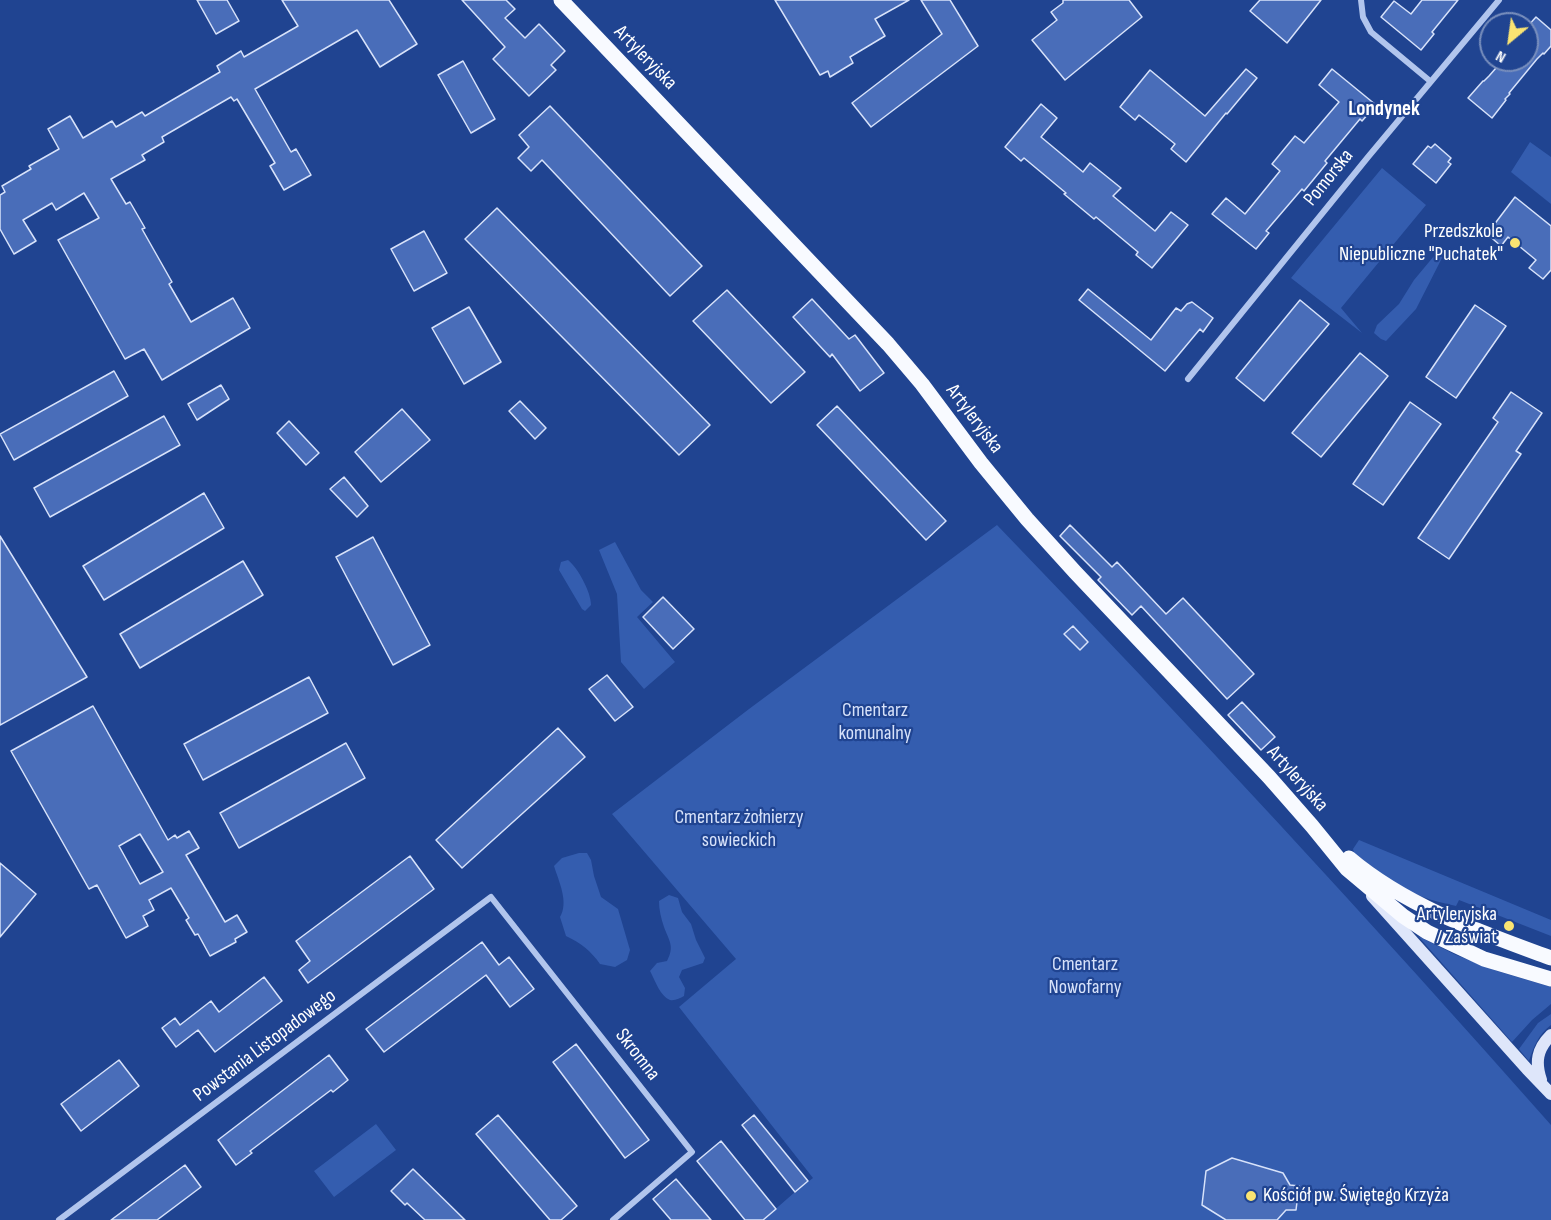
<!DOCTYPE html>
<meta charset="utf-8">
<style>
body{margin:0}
#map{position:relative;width:1551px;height:1220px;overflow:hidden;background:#204491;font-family:"Sofia Sans Condensed",sans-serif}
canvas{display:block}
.north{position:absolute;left:1479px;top:12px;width:60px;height:60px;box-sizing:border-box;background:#204491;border:2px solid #798fbd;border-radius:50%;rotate:209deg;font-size:16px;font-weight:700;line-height:24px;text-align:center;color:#fff}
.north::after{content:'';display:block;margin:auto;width:21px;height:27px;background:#fae472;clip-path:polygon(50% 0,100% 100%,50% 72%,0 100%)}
</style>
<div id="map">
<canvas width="1551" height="1220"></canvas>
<div class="north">N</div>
</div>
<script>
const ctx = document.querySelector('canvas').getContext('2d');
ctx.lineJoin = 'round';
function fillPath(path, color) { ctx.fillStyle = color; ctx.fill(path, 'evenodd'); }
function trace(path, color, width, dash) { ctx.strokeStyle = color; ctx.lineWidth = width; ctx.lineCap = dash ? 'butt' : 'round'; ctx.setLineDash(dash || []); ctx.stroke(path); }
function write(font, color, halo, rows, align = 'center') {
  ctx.font = font + ' "Sofia Sans Condensed",sans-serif'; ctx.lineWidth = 4.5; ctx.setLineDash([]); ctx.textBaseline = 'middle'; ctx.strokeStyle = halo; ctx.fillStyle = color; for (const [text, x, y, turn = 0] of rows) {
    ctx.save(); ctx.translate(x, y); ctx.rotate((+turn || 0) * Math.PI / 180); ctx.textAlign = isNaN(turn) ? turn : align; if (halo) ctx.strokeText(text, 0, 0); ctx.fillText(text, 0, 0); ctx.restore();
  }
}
const green = new Path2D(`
 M 1530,142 L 1551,157 L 1551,204 L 1511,172 Z
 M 1382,168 L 1426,205 L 1341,308 L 1362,333 L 1291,278 Z
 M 1434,256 L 1443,256 L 1416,309 L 1386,341 L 1381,339 L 1374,333 L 1377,325 L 1399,304 L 1414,280 Z
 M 997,525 C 1186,721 1371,921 1551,1125 L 1551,1220 L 763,1220 L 795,1192 L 813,1178 L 679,1007 L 736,959 L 612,814 L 749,709 Z
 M 615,542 L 641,590 L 653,602 L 637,617 L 675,662 L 644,689 L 621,662 L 617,594 L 599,550 Z
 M 568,560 C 578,568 591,592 591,605 L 585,611 L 582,609 L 559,570 L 561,562 Z
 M 1359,840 L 1551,920 L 1551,936 L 1459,900 L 1456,906 C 1445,903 1433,901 1423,897 C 1398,888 1375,869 1354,853 L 1353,849 Z
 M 579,853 L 587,853 L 591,860 L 594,876 L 601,897 L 618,909 L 630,950 L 627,960 L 615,967 L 600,964 C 591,951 581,943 566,936 L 560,917 C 569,902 559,882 554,866 L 562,858 Z
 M 669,895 L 678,898 L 682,912 L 691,924 L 696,940 L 705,958 L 703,963 L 682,970 L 679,977 L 685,988 L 684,996 C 680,998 675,1001 670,1000 C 660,996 655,980 650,971 L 657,963 L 667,961 C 675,946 669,941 664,927 C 661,918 659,910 659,901 Z
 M 1418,936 L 1456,955 L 1497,971 L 1551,987 L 1551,1004 L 1532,1020 L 1512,1042 Z
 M 1551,1014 L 1551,1025 C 1538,1035 1534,1046 1529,1061 L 1519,1049 L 1538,1023 Z
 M 376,1124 L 396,1150 L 334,1197 L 314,1171 Z`);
const building = new Path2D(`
 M 197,0 L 227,0 L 239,21 L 216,34 Z
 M 282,0 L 389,0 L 417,44 L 380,67 L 357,30 L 255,89 L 291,152 L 296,149 L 311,175 L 284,190 L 270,166 L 275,163 L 237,99 L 234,101 L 231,97 L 162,137 L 164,142 L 142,155 L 145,160 L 111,179 L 126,204 L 130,202 L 145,228 L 142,229 L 172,282 L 169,284 L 191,322 L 233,298 L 250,328 L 162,380 L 144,349 L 125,359 L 58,240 L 99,218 L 84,193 L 56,210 L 52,203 L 23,220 L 36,241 L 14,254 L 0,229 L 0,195 L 5,192 L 2,186 L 31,169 L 29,166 L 59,149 L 48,129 L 70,116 L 83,138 L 112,121 L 116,127 L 142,112 L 145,116 L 220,72 L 217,66 L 241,51 L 244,57 L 298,26 Z
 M 462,0 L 506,0 L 515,9 L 505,18 L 525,38 L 539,24 L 565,51 L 551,65 L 556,70 L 529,96 L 493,59 L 505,47 Z
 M 775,0 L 909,0 L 875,19 L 885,36 L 850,57 L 853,63 L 830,77 L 828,71 L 820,75 Z
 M 921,0 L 950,0 L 978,46 L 871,127 L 852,103 L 942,34 Z
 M 1063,0 L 1129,0 L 1142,17 L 1065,80 L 1032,40 L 1057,20 L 1051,12 L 1063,3 Z
 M 1260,0 L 1321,0 L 1287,43 L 1250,11 Z
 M 1422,0 L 1458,0 L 1432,32 L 1434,34 L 1421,50 L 1381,17 L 1394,1 L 1411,14 Z
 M 1536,17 L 1551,30 L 1551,46 L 1544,54 L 1543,53 L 1537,59 L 1509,93 L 1510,94 L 1505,99 L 1506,100 L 1492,118 L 1468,98 L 1483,81 L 1484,81 L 1489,76 L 1503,60 L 1527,60 L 1527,27 Z
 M 463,61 L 495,119 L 471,133 L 438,75 Z
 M 1246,69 L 1257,78 L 1227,114 L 1226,113 L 1186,162 L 1171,149 L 1175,144 L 1139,115 L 1135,120 L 1120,107 L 1150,70 L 1205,116 Z
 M 1332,69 L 1376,105 L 1362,121 L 1360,119 L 1325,161 L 1327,163 L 1304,191 L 1302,189 L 1266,231 L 1269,233 L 1256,249 L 1212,214 L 1226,198 L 1245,214 L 1280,171 L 1272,164 L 1295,136 L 1304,143 L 1339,102 L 1319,85 Z
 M 1041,104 L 1057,118 L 1041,137 L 1083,172 L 1090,163 L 1121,188 L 1113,196 L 1155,231 L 1171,212 L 1188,225 L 1152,268 L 1136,255 L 1138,252 L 1096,217 L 1094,219 L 1064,194 L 1066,193 L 1024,158 L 1021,161 L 1005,147 Z
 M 550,106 L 702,266 L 670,296 L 542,160 L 531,171 L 518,158 L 529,147 L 519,135 Z
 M 1435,144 L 1451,158 L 1448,162 L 1451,164 L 1436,183 L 1413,164 L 1428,146 L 1431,148 Z
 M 1515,197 L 1551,226 L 1551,270 L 1543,279 L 1529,268 L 1536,260 L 1508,237 L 1501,246 L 1487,234 Z
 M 497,208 L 710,425 L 679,455 L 465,239 Z
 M 424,231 L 447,273 L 414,291 L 391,249 Z
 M 1088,289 L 1151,340 L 1176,308 L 1181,311 L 1187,304 L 1192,302 L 1213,318 L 1203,332 L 1200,329 L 1165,371 L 1079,300 Z
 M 727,290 L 805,372 L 771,403 L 693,321 Z
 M 812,299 L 849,339 L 855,335 L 884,373 L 860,391 L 832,354 L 830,357 L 793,317 Z
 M 1300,300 L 1329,324 L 1264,401 L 1236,378 Z
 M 1475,305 L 1506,326 L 1456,398 L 1426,377 Z
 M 469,307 L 501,362 L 464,384 L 432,328 Z
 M 1360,353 L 1388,376 L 1321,457 L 1292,433 Z
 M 114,371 L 128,396 L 14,460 L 0,434 Z
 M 221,385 L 229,399 L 197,420 L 188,404 Z
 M 1511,392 L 1542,413 L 1516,451 L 1521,454 L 1449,559 L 1418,538 L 1498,422 L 1493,418 Z
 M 520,401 L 546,428 L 535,439 L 509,411 Z
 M 1410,402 L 1441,424 L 1383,505 L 1353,484 Z
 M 837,406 L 946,521 L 926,540 L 817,425 Z
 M 402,409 L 430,440 L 381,482 L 355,452 Z
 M 164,416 L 180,445 L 50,517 L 34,488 Z
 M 289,421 L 319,453 L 306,465 L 277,433 Z
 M 344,477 L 368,506 L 357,517 L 330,489 Z
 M 204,493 L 224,528 L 104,600 L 83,566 Z
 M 1070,525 L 1112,567 L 1117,562 L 1166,614 L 1183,598 L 1254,674 L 1227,699 L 1141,606 L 1132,615 L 1098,580 L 1101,577 L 1060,536 Z
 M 0,536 L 87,677 L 0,725 Z
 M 373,537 L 430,645 L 393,665 L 336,557 Z
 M 243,561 L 263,595 L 140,668 L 120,634 Z
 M 663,597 L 694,629 L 673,649 L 643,617 Z
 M 1073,626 L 1088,642 L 1080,650 L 1064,634 Z
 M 607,675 L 633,707 L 615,721 L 589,689 Z
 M 309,677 L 328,713 L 203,780 L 184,744 Z
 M 1242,702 L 1275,737 L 1261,750 L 1228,715 Z
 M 93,706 L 168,840 L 175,835 L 177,838 L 189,831 L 199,848 L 186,855 L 225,922 L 237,915 L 247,932 L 235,939 L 236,942 L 210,956 L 198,934 L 195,935 L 186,920 L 189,918 L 171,888 L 149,900 L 154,910 L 143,916 L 148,926 L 126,938 L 97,885 L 89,889 L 11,751 ZM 140,834 L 163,872 L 140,884 L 119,846 Z
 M 558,728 L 585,757 L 462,868 L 436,840 Z
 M 346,743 L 365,778 L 239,848 L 220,813 Z
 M 410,856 L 434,889 L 308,983 L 299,970 L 310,961 L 296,941 Z
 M 0,863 L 36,894 L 0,937 Z
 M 482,942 L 499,965 L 509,957 L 534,989 L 510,1007 L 486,975 L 384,1052 L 366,1029 Z
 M 264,977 L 282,1001 L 215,1052 L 198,1030 L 176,1047 L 162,1028 L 175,1018 L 180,1025 L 211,1001 L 219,1012 Z
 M 576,1044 L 649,1140 L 625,1158 L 553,1062 Z
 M 329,1055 L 348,1080 L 333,1092 L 331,1090 L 250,1151 L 252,1153 L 236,1165 L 218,1140 Z
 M 119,1060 L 139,1086 L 81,1131 L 61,1104 Z
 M 498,1115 L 577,1206 L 561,1220 L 550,1220 L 476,1134 Z
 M 754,1115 L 808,1181 L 795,1192 L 742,1125 Z
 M 721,1141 L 776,1209 L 763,1220 L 745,1220 L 697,1161 Z
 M 1232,1158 L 1283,1173 L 1290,1185 L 1299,1186 L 1296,1210 L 1286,1210 L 1277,1220 L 1226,1220 L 1202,1205 L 1206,1171 Z
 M 185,1165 L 201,1187 L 157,1220 L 111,1220 Z
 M 413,1169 L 465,1220 L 425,1220 L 407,1203 L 405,1205 L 391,1191 Z
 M 676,1179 L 711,1220 L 671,1220 L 653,1199 Z`);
const street = new Path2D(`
 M 1361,0 L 1363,17 L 1371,32 L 1430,81
 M 1188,379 L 1368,157 L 1499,0
 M 59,1220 L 491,897 L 692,1152 L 613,1220`);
const secondary = new Path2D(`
 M 1372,896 L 1527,1069 L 1551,1094
 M 1541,1080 C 1535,1062 1537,1049 1551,1035`);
const primary = new Path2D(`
 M 561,0 L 888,344 L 922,384 L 981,463 L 1027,519 L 1075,572 L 1269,777 L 1312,826 L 1347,869 L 1403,916 L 1427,932 L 1484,959 L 1551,979
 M 1349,858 C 1407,907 1480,932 1551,958`);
const markers = [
 [1515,243,6,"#fae472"],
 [1509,926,6,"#fae472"],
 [1251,1196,6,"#fae472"]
];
const streetNames = [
 ["Artyleryjska",645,58,46],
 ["Pomorska",1329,178,-51],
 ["Artyleryjska",974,419,53],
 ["Artyleryjska",1297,779,48],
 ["Powstania Listopadowego",265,1046,-37],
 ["Skromna",637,1055,52]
];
const poiNames = [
 ["Przedszkole",1503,232],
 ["Niepubliczne \"Puchatek\"",1503,255],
 ["Artyleryjska",1497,915],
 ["/ Zaświat",1497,938],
 ["Kościół pw. Świętego Krzyża",1263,1196,"left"]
];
const parkNames = [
 ["Cmentarz",875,711],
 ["komunalny",875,734],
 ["Cmentarz żołnierzy",739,818],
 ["sowieckich",739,841],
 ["Cmentarz",1085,965],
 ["Nowofarny",1085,988]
];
const neighbourhoodNames = [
 ["Londynek",1384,110]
];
fillPath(green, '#345daf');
fillPath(building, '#496db9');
trace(building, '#d7e2fa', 1.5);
trace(street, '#b1c5ed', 6);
trace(secondary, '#dee6fa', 12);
trace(primary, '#f8faff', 15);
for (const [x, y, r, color] of markers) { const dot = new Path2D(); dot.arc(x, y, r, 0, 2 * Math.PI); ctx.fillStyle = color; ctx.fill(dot); trace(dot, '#204491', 2); }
write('20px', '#fff', '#204491', streetNames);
write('20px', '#fff', '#204491', poiNames, 'right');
write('20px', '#d7e2fa', '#204491', parkNames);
write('bold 21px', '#fff', '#204491', neighbourhoodNames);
</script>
